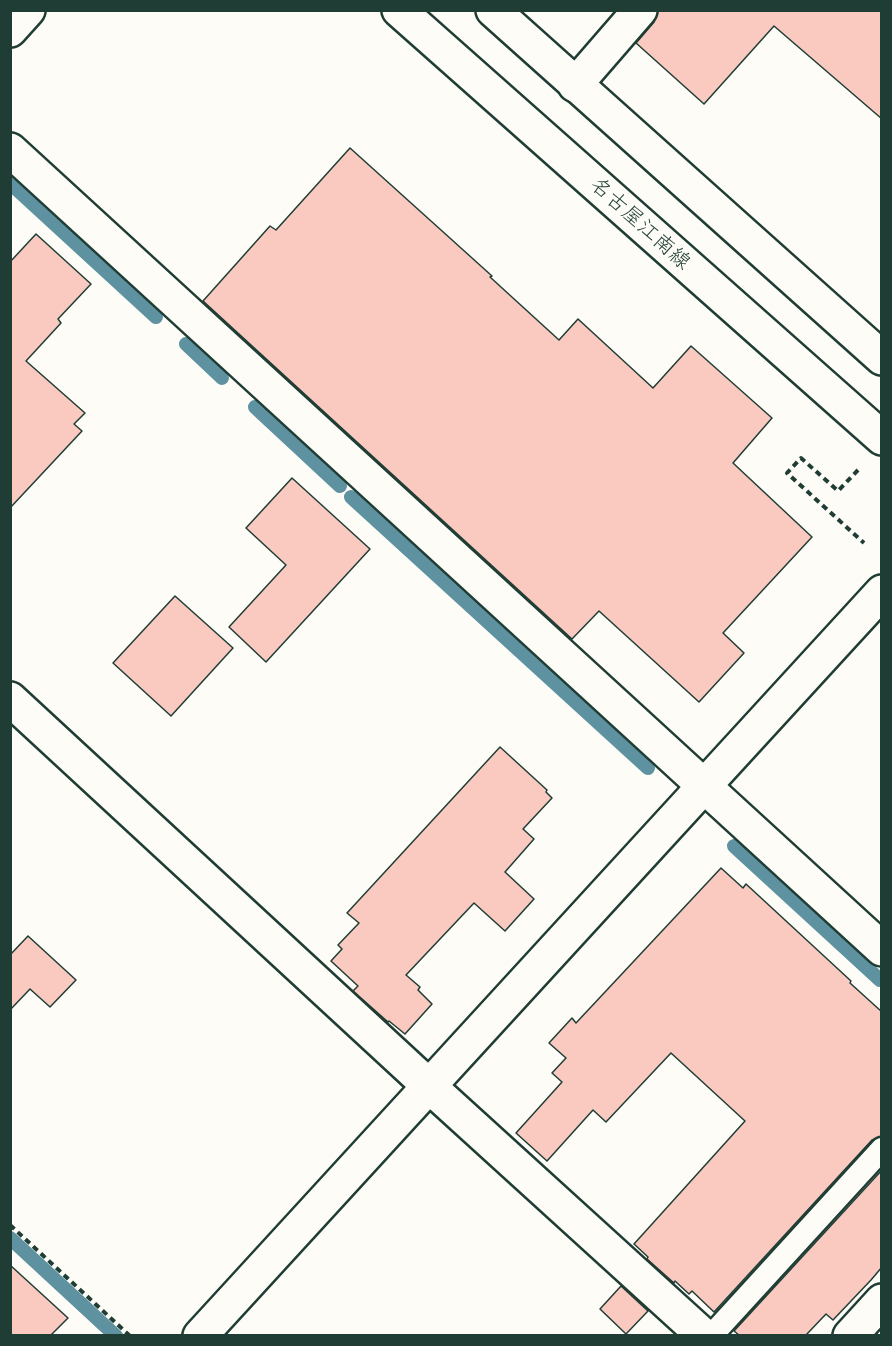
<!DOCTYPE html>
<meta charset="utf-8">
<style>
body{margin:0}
#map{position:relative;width:892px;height:1346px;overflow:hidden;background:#fdfcf7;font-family:Caveat,sans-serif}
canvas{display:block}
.frame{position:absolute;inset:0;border:12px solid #1f3d34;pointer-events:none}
</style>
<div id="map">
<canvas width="892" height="1346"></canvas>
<div class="frame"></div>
</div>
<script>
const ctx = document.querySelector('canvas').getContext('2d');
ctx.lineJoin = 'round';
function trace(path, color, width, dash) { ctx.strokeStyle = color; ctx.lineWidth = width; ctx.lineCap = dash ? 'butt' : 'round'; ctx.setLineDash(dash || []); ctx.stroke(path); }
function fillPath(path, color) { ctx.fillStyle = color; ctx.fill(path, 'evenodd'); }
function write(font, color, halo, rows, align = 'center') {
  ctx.font = font + ' Caveat,"Klee One",sans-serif'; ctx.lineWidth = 6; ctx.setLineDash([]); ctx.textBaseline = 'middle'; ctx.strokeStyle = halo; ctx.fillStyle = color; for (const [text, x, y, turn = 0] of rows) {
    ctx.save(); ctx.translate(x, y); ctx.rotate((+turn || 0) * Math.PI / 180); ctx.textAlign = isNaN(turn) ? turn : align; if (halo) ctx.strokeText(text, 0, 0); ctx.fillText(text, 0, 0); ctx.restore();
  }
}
const stream = new Path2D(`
 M 10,183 L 156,317
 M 186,344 L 222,378
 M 255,407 L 340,486
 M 351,497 L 648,768
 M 734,846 L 880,980
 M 10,1238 L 116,1336`);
const building = new Path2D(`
 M 658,10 L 882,10 L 882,119 L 774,26 L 704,104 L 636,43 L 654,22 Z
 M 350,148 L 492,276 L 490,277 L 559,340 L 578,319 L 653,388 L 691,346 L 772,418 L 733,463 L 812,537 L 723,633 L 744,653 L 699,702 L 599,611 L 572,639 L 203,301 L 270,226 L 276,230 Z
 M 36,234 L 91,284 L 58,319 L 61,323 L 26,361 L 85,413 L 74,424 L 82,431 L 10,508 L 10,262 Z
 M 292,478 L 370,549 L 266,662 L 229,627 L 286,565 L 246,528 Z
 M 175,596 L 233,648 L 171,716 L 113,663 Z
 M 500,747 L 547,790 L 546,792 L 552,798 L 523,829 L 534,839 L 505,872 L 534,899 L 505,931 L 474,903 L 406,975 L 420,987 L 418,990 L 432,1004 L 405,1034 L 389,1021 L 388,1022 L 353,991 L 358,986 L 331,961 L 342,949 L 338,945 L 359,923 L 347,913 Z
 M 721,868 L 743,888 L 746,884 L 851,981 L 850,983 L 882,1012 L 882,1136 L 872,1140 L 714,1312 L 692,1291 L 689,1294 L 675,1281 L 674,1283 L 647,1259 L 648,1257 L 634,1244 L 745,1121 L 671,1053 L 606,1122 L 593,1110 L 547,1161 L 516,1133 L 562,1082 L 552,1073 L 566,1058 L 549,1043 L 572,1018 L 576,1023 Z
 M 28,936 L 76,980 L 50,1007 L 30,989 L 10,1010 L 10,955 Z
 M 882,1170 L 882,1267 L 871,1280 L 833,1320 L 826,1314 L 806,1335 L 739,1335 L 734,1331 Z
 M 10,1265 L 68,1318 L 51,1335 L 10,1335 Z
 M 621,1286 L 648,1311 L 626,1334 L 600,1309 Z`);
const path = new Path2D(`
 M 858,470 L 838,491 L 801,458 L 787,473 L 864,543
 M 10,1225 L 130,1336`);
const service = new Path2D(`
 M 711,1336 L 882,1149`);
const minor = new Path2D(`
 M 10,30 L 28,10
 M 575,85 L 640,10
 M 10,150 L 882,949
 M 10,699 L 429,1086 L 704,1336
 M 850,1336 L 882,1301`);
const tertiary = new Path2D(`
 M 200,1336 L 882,592`);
const primary = new Path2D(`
 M 399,10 L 882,438
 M 493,10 L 882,358`);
const streetNames = [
 ["名古屋江南線",640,224,42]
];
trace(stream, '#5e92a1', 14);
fillPath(building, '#facac1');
trace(building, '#1f3d34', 1.5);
trace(service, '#1f3d34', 27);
trace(minor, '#1f3d34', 38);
trace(tertiary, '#1f3d34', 38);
trace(primary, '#1f3d34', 38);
trace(path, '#1f3d34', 4, [6, 4.5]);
trace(service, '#fdfcf7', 22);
trace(minor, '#fdfcf7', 33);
trace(tertiary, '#fdfcf7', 33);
trace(primary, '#fdfcf7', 33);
write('21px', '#1f3d34', '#fdfcf7', streetNames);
</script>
